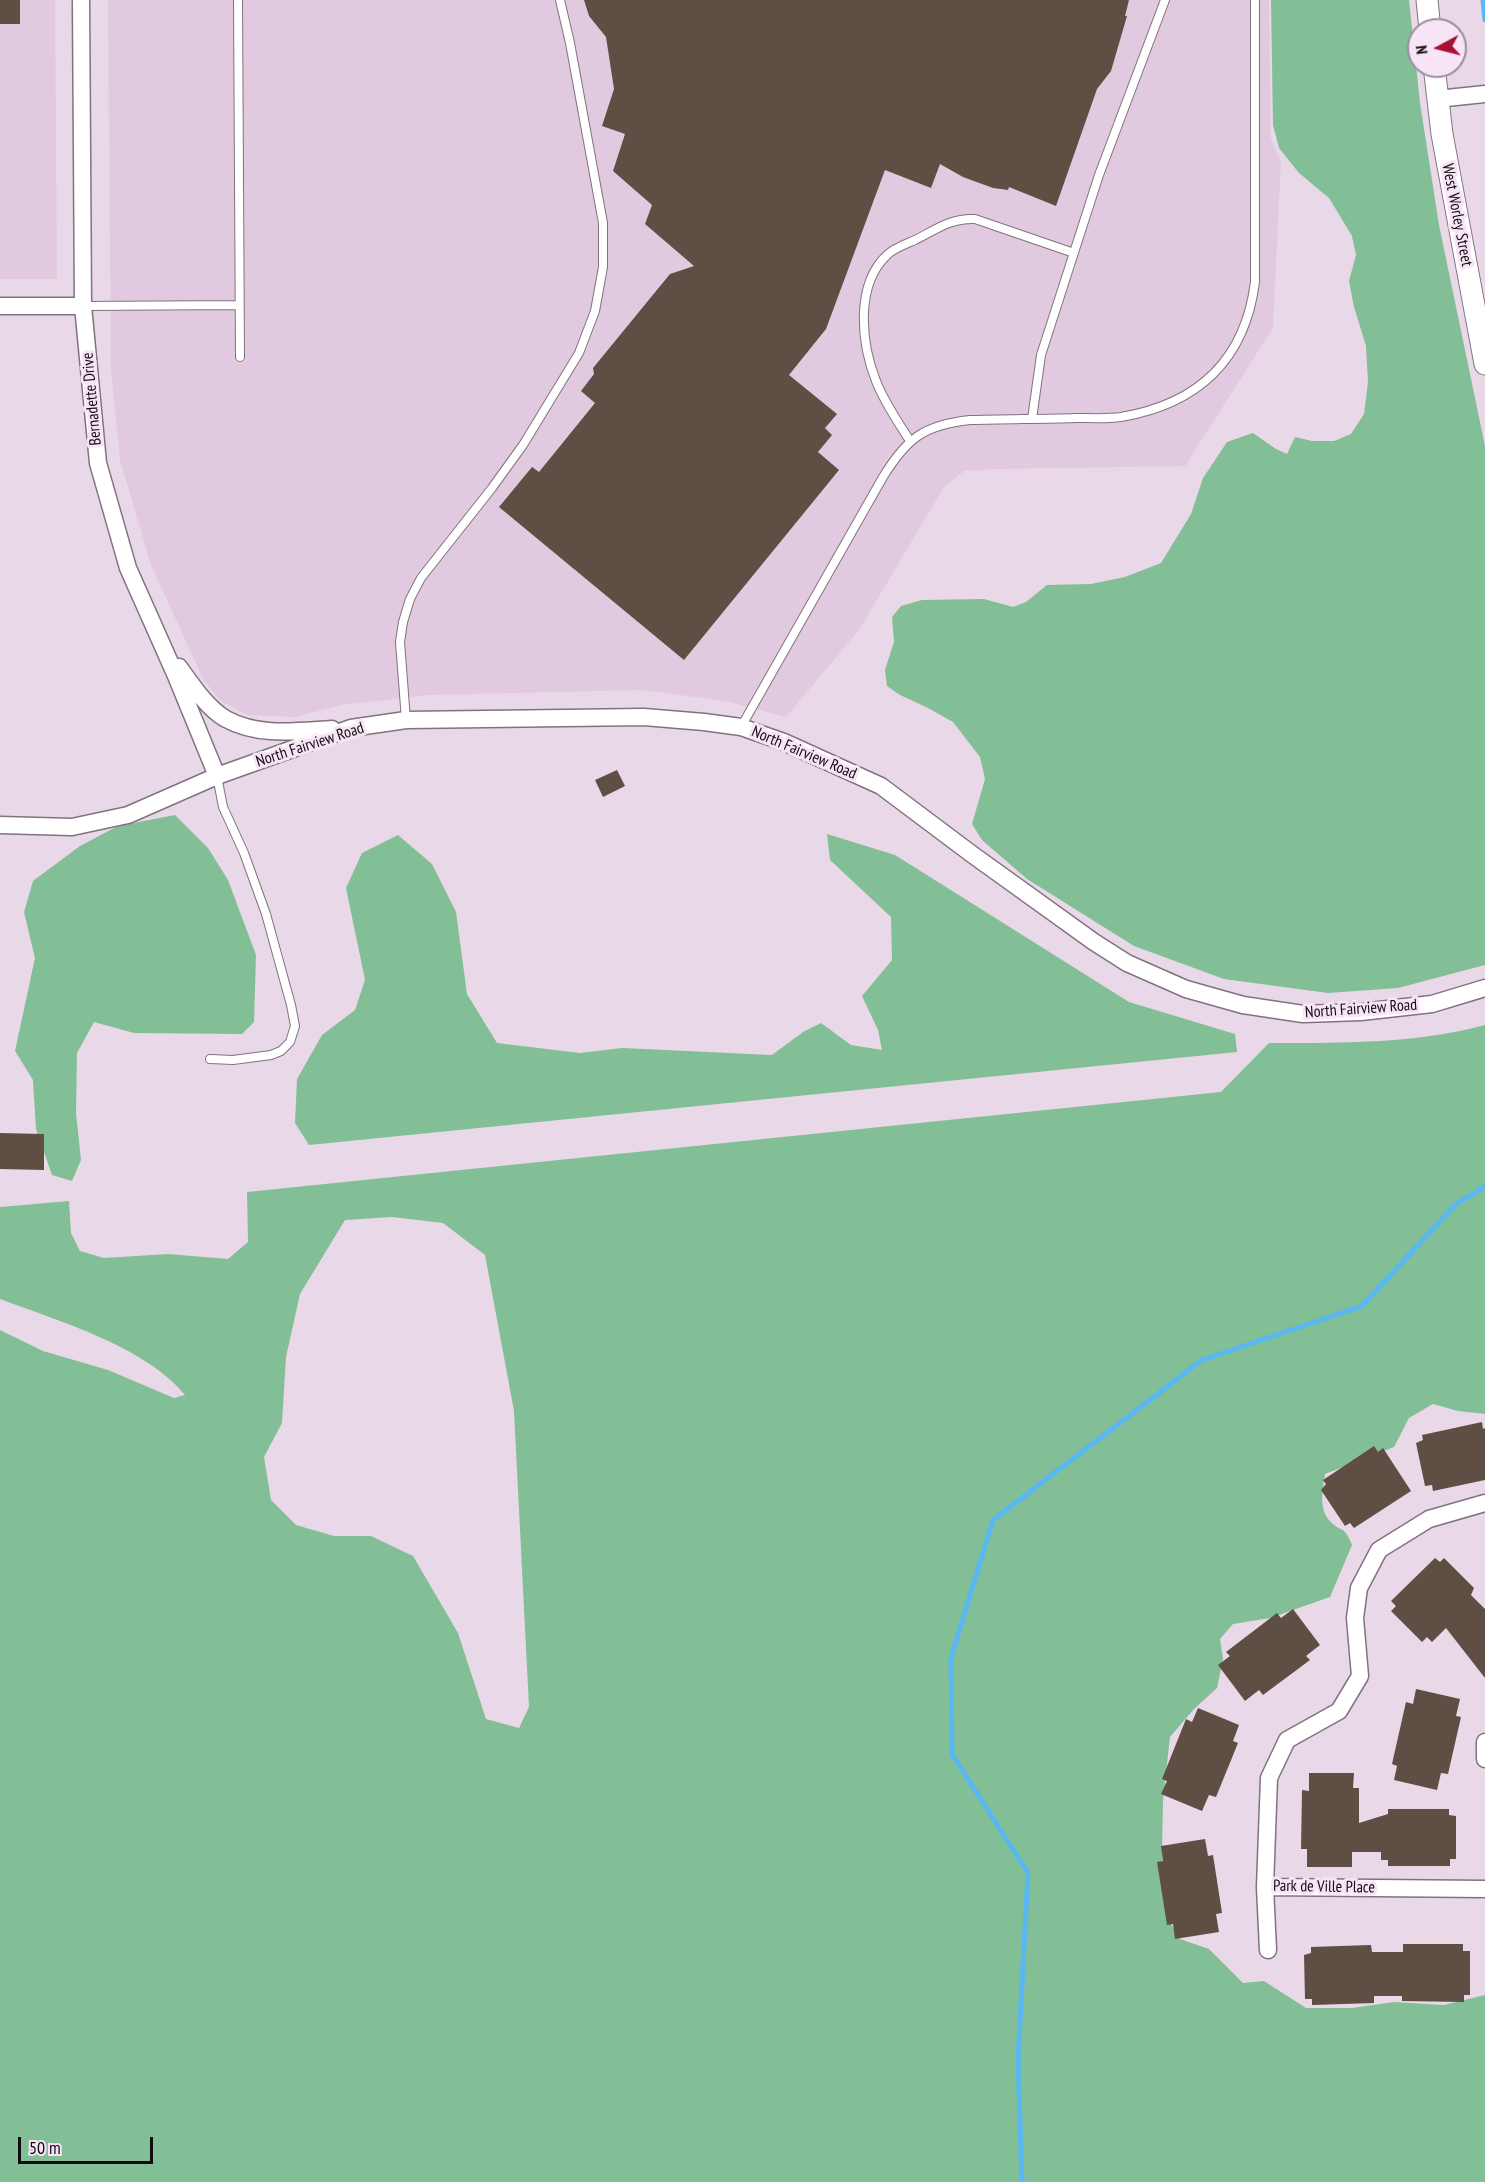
<!DOCTYPE html>
<style>
body{margin:0}
#map{position:relative;width:1485px;height:2182px;overflow:hidden;background:#e9d8e8;font-family:"PT Sans Narrow",sans-serif}
canvas{display:block}
.north{position:absolute;left:1407px;top:18px;width:60px;height:60px;box-sizing:border-box;background:#f7e5f5;border:2px solid #9b8e9a;border-radius:50%;rotate:263deg;font-size:16px;font-weight:700;line-height:24px;text-align:center;color:#120c11}
.north::after{content:'';display:block;margin:auto;width:21px;height:27px;background:#a81137;clip-path:polygon(50% 0,100% 100%,50% 72%,0 100%)}
.scale{position:absolute;left:18px;top:2137px;width:135px;height:27px;box-sizing:border-box;border:3px solid #120c11;border-top:0;padding-left:8px;font-size:18px;line-height:21px;white-space:nowrap;color:#120c11;-webkit-text-stroke:4px #f7e5f5;paint-order:stroke}
</style>
<div id="map">
<canvas width="1485" height="2182"></canvas>
<div class="north">N</div>
<div class="scale">50 m</div>
</div>
<script>
const ctx = document.querySelector('canvas').getContext('2d');
ctx.lineJoin = 'round';
function fillPath(path, color) { ctx.fillStyle = color; ctx.fill(path, 'evenodd'); }
function trace(path, color, width, dash) { ctx.strokeStyle = color; ctx.lineWidth = width; ctx.lineCap = dash ? 'butt' : 'round'; ctx.setLineDash(dash || []); ctx.stroke(path); }
function write(font, color, halo, rows, align = 'center') {
  ctx.font = font + ' "PT Sans Narrow",sans-serif'; ctx.lineWidth = 6; ctx.setLineDash([]); ctx.textBaseline = 'middle'; ctx.strokeStyle = halo; ctx.fillStyle = color; for (const [text, x, y, turn = 0] of rows) {
    ctx.save(); ctx.translate(x, y); ctx.rotate((+turn || 0) * Math.PI / 180); ctx.textAlign = isNaN(turn) ? turn : align; if (halo) ctx.strokeText(text, 0, 0); ctx.fillText(text, 0, 0); ctx.restore();
  }
}
const built = new Path2D(`
 M 0,0 L 55,0 L 57,279 L 0,279 Z
 M 108,0 L 1269,0 L 1271,139 L 1281,161 L 1273,328 L 1185,466 L 999,469 L 964,471 L 944,487 L 859,630 L 786,717 L 725,701 L 643,690 L 429,695 L 341,705 L 295,717 L 248,715 L 222,702 L 204,681 L 151,565 L 120,460 L 111,370 Z`);
const green = new Path2D(`
 M 1271,0 L 1409,0 L 1420,103 L 1439,225 L 1485,446 L 1485,965 L 1398,988 L 1328,993 L 1224,979 L 1134,946 L 1027,879 L 982,840 L 972,824 L 985,779 L 980,757 L 953,722 L 928,708 L 900,695 L 887,686 L 885,670 L 894,642 L 892,617 L 901,606 L 922,600 L 984,599 L 1013,607 L 1026,602 L 1047,585 L 1091,584 L 1125,577 L 1161,563 L 1191,514 L 1203,478 L 1227,442 L 1253,433 L 1276,449 L 1287,454 L 1295,437 L 1312,441 L 1334,441 L 1351,434 L 1364,414 L 1368,382 L 1366,346 L 1354,307 L 1349,281 L 1356,255 L 1352,236 L 1329,198 L 1299,173 L 1279,148 L 1273,125 Z
 M 175,815 L 208,848 L 228,880 L 256,955 L 254,1022 L 242,1034 L 134,1033 L 94,1022 L 77,1053 L 76,1113 L 81,1160 L 72,1181 L 52,1175 L 36,1129 L 33,1080 L 15,1051 L 35,958 L 24,912 L 33,881 L 80,846 L 118,826 Z
 M 827,834 L 895,855 L 1129,1002 L 1235,1034 L 1237,1052 L 309,1145 L 295,1123 L 297,1079 L 322,1035 L 355,1010 L 365,980 L 346,888 L 362,853 L 398,835 L 432,864 L 456,912 L 467,994 L 497,1043 L 580,1053 L 622,1048 L 772,1055 L 803,1032 L 821,1023 L 851,1045 L 882,1050 L 878,1030 L 862,996 L 892,960 L 891,917 L 830,860 Z
 M 1485,1025 L 1485,1414 L 1458,1411 L 1433,1404 L 1409,1418 L 1394,1447 L 1325,1474 C 1323,1489 1318,1509 1330,1521 C 1342,1534 1343,1523 1352,1545 L 1330,1597 L 1270,1618 L 1233,1624 L 1220,1639 L 1223,1659 L 1217,1688 L 1194,1709 L 1170,1737 L 1163,1801 L 1162,1851 L 1167,1917 L 1180,1939 L 1209,1949 L 1243,1983 L 1264,1981 L 1306,2008 L 1352,2008 L 1394,2002 L 1444,2005 L 1485,1995 L 1485,2182 L 0,2182 L 0,1330 L 43,1351 L 108,1370 L 174,1398 L 185,1395 C 145,1346 58,1321 0,1299 L 0,1207 L 69,1201 L 71,1233 L 80,1251 L 104,1258 L 168,1254 L 228,1259 L 248,1242 L 247,1192 L 1221,1092 L 1269,1043 C 1341,1043 1415,1044 1485,1025 ZM 392,1217 L 443,1223 L 485,1255 L 514,1411 L 529,1707 L 519,1728 L 486,1719 L 458,1633 L 413,1556 L 371,1536 L 334,1536 L 296,1525 L 271,1500 L 264,1457 L 282,1423 L 286,1357 L 300,1294 L 345,1220 Z`);
const stream = new Path2D(`
 M 1483,0 L 1485,20
 M 1022,2182 L 1018,2059 L 1028,1873 L 952,1754 L 951,1658 L 993,1520 L 1202,1360 L 1362,1306 L 1455,1205 L 1485,1186`);
const building = new Path2D(`
 M 0,0 L 20,0 L 20,24 L 0,24 Z
 M 584,0 L 1129,0 L 1125,16 L 1127,16 L 1111,71 L 1097,89 L 1056,206 L 1009,187 L 1008,190 L 993,188 L 963,177 L 940,164 L 931,188 L 885,170 L 826,329 L 789,375 L 837,414 L 825,428 L 832,435 L 818,452 L 839,470 L 684,660 L 499,507 L 532,467 L 539,472 L 595,403 L 581,391 L 594,374 L 593,368 L 670,274 L 694,266 L 645,224 L 652,205 L 613,171 L 625,134 L 602,126 L 614,89 L 606,37 L 589,16 Z
 M 617,770 L 625,786 L 603,797 L 595,780 Z
 M 0,1133 L 44,1134 L 44,1170 L 0,1169 Z
 M 1482,1422 L 1483,1429 L 1485,1428 L 1485,1480 L 1433,1491 L 1432,1485 L 1425,1486 L 1416,1443 L 1423,1440 L 1422,1435 Z
 M 1374,1446 L 1378,1452 L 1383,1448 L 1411,1491 L 1354,1528 L 1350,1523 L 1345,1526 L 1321,1490 L 1326,1484 L 1323,1480 Z
 M 1435,1558 L 1440,1562 L 1444,1558 L 1474,1588 L 1471,1595 L 1485,1609 L 1485,1678 L 1446,1628 L 1432,1642 L 1427,1637 L 1422,1642 L 1391,1611 L 1396,1606 L 1391,1601 Z
 M 1293,1609 L 1320,1645 L 1306,1656 L 1310,1660 L 1263,1695 L 1259,1690 L 1245,1701 L 1218,1665 L 1230,1656 L 1226,1652 L 1277,1613 L 1281,1618 Z
 M 1416,1689 L 1460,1699 L 1456,1716 L 1461,1717 L 1448,1774 L 1441,1773 L 1437,1790 L 1394,1780 L 1397,1766 L 1392,1764 L 1406,1702 L 1413,1704 Z
 M 1198,1708 L 1239,1725 L 1233,1741 L 1238,1743 L 1216,1797 L 1209,1795 L 1202,1811 L 1161,1794 L 1167,1781 L 1162,1779 L 1186,1719 L 1192,1722 Z
 M 1309,1773 L 1354,1773 L 1353,1788 L 1359,1788 L 1359,1823 L 1388,1814 L 1388,1809 L 1449,1809 L 1449,1815 L 1456,1816 L 1456,1859 L 1450,1859 L 1450,1866 L 1388,1866 L 1388,1860 L 1381,1860 L 1381,1852 L 1352,1852 L 1352,1867 L 1307,1867 L 1307,1849 L 1301,1849 L 1302,1790 L 1309,1791 Z
 M 1205,1839 L 1208,1856 L 1213,1855 L 1222,1913 L 1216,1914 L 1219,1932 L 1175,1939 L 1173,1924 L 1167,1925 L 1157,1862 L 1163,1861 L 1161,1846 Z
 M 1403,1944 L 1463,1944 L 1463,1951 L 1470,1951 L 1470,1995 L 1464,1995 L 1464,2002 L 1402,2001 L 1402,1996 L 1374,1996 L 1374,2003 L 1312,2005 L 1312,1999 L 1305,1999 L 1304,1955 L 1311,1953 L 1311,1947 L 1371,1945 L 1372,1952 L 1403,1952 Z`);
const service = new Path2D(`
 M 238,0 L 240,357
 M 83,306 L 239,305
 M 1032,419 L 1041,355 L 1099,175 L 1165,0
 M 910,441 C 898,422 884,402 876,381 C 861,343 855,285 887,255 C 894,248 906,244 915,240 C 937,229 951,218 975,219 L 1074,253
 M 406,720 L 400,642 L 403,622 L 410,599 L 421,578 L 492,488 L 523,445 L 579,353 L 595,311 L 603,267 L 603,223 L 570,43 L 560,0
 M 741,727 L 883,477 C 907,438 924,425 970,420 C 1005,419 1041,419 1076,418 C 1090,418 1107,419 1121,417 C 1198,404 1245,360 1255,282 L 1255,0
 M 210,1059 L 233,1060 L 271,1055 L 281,1051 L 290,1042 L 295,1026 L 291,1005 L 266,914 L 244,853 L 223,807 L 217,776`);
const minor = new Path2D(`
 M 81,0 L 83,306 L 98,463 L 128,568 L 176,676 L 217,776
 M 1437,99 L 1485,94
 M 0,306 L 83,306
 M 179,667 C 192,685 207,708 226,719 C 259,737 297,731 332,729
 M 0,825 L 72,827 L 128,815 L 217,776 L 351,728 L 406,720 L 644,717 L 704,722 L 741,727 L 784,742 L 881,786 L 973,855 L 1094,942 L 1127,963 L 1186,989 L 1243,1005 L 1303,1014 L 1361,1012 L 1432,1004 L 1485,988
 M 1485,1742 L 1485,1759
 M 1265,1887 L 1485,1889
 M 1268,1950 L 1265,1887 L 1269,1778 L 1287,1740 L 1339,1711 L 1360,1676 L 1355,1618 L 1359,1588 L 1379,1550 L 1429,1519 L 1485,1503`);
const tertiary = new Path2D(`
 M 1427,0 L 1430,30
 M 1434,66 L 1442,134 L 1485,364`);
const streetNames = [
 ["West Worley Street",1457,215,79],
 ["Bernadette Drive",92,399,-95],
 ["North Fairview Road",310,745,-18],
 ["North Fairview Road",804,753,23],
 ["North Fairview Road",1361,1009,-4],
 ["Park de Ville Place",1324,1887,1]
];
fillPath(built, '#e1cadf');
fillPath(green, '#82bf96');
trace(stream, '#59b7f2', 5);
fillPath(building, '#5f4e43');
trace(service, '#827280', 10);
trace(minor, '#827280', 19);
trace(tertiary, '#827280', 23);
trace(service, '#fff', 8);
trace(minor, '#fff', 16);
trace(tertiary, '#fff', 21);
write('16px', '#120c11', '#f7e5f5', streetNames);
</script>
